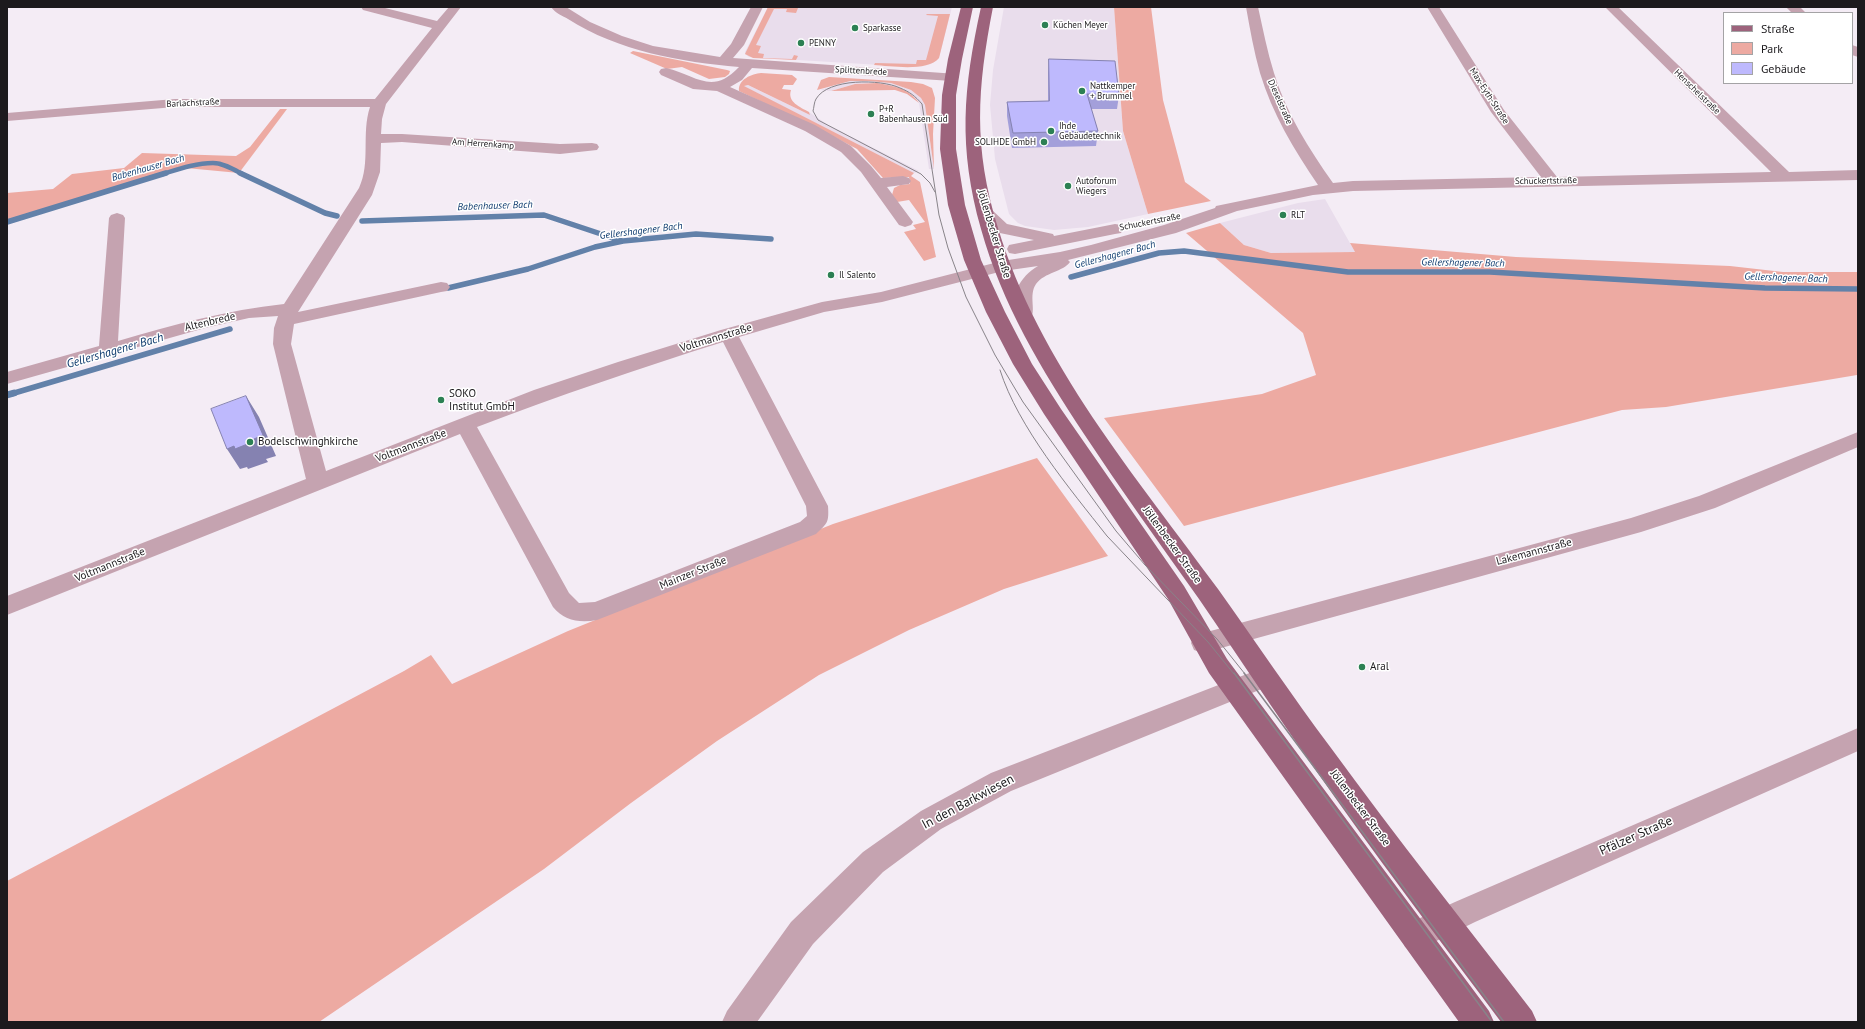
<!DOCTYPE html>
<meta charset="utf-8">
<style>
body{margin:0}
#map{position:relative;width:1865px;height:1029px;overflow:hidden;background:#f4ecf5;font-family:"PT Sans",sans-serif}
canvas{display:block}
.frame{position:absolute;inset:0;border:8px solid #1c1a1d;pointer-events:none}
.legend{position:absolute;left:1723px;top:12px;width:130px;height:72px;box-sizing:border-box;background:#fff;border:1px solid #a4a3a5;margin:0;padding:5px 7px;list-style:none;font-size:12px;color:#1c1a1d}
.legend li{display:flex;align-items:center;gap:8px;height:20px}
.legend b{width:20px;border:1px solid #a4a3a5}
</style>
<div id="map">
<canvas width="1865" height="1029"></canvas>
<div class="frame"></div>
<ul class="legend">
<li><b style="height:5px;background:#9d637c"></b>Straße</li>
<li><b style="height:11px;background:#edaaa2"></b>Park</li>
<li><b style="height:11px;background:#beb9fd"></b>Gebäude</li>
</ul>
</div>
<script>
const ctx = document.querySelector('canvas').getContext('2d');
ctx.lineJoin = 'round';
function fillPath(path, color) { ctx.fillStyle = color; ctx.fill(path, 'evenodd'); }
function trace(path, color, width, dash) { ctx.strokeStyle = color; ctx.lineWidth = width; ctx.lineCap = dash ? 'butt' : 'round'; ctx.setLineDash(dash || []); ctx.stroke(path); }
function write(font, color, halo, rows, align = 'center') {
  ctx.font = font + ' "PT Sans",sans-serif'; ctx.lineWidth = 3; ctx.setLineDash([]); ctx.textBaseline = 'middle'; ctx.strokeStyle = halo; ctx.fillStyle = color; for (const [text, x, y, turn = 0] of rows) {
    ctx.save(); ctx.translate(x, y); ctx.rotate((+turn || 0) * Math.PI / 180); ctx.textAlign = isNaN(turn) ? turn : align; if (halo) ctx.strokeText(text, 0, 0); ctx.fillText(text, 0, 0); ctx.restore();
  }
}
const built = new Path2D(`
 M 768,7 L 952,7 L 939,58 L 931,64 L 913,67 L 749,57 L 745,54 L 745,52 Z
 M 1004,7 L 1114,7 L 1123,131 L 1148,214 L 1088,227 L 1054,230 L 1025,226 L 1018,223 L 1009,214 L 995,159 L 990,105 L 993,70 Z
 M 850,81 L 877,81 L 891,83 L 911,90 L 921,98 L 925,105 L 934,169 L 929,169 L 919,103 L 912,95 L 895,87 L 877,83 L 855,84 L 831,91 L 820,90 Z
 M 748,85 L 810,115 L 809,112 L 828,125 L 919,171 L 914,173 L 743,86 Z
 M 1325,199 L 1355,252 L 1271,253 L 1244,245 L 1220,223 L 1298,203 Z`);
const green = new Path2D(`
 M 768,7 L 798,8 L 796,13 L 786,12 L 787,9 L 774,9 L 756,45 L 761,46 L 758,53 L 764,54 L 763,58 L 792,59 L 794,55 L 798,56 L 796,60 L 753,58 L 745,54 Z
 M 1114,7 L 1151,7 L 1163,100 L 1185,182 L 1211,201 L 1148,214 L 1123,131 Z
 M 927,14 L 950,14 L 939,58 C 928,72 891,66 874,65 L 875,63 L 916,64 L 917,60 L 926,60 L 938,16 L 926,15 Z
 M 633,51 L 727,70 L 730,71 L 729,74 L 725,77 L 709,79 L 682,67 L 667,69 L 630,53 Z
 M 761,73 L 792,75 L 797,79 L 793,85 L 784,85 L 782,89 L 791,90 C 787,102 800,107 809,112 L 810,115 L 748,85 L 744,86 L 914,173 L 911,176 L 920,182 L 936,257 L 924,261 L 904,232 L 916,229 L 913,225 L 925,222 L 909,200 L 897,202 L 892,195 L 894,188 L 900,185 L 910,184 L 909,177 L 883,178 L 857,149 L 823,131 L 739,91 C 738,79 752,74 761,73 Z
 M 829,77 L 911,82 L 923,84 L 932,88 L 935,98 L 933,134 L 934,169 L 925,105 L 921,98 L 911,90 L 891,83 L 869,81 L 850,81 L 817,90 L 821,80 Z
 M 877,83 C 893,86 909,88 919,103 L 907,94 L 895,90 L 831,91 L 855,84 Z
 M 280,109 L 287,109 L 239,173 L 186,168 L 7,223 L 7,193 L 53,189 L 72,174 L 124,168 L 142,153 L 236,156 L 250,147 Z
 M 1220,223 L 1244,245 L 1271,253 L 1355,252 L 1350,243 L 1516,257 L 1730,266 L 1783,272 L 1858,272 L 1858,377 L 1857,375 L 1666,407 L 1622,410 L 1184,526 L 1104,418 L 1262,394 L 1316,375 L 1303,333 L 1186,233 Z
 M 1037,458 L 1108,556 L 1004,589 L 909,630 L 819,675 L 717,741 L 631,803 L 544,869 L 319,1022 L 7,1022 L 7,881 L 404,671 L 431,655 L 452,684 L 568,631 L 833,524 Z`);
const streamFar2 = new Path2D(`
 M 163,174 C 179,169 196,163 213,163 C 223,163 233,169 242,174`);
const streamFar1 = new Path2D(`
 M 240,173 L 325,213 L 337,216
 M 362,221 L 544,215 L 622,241
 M 7,222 L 166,173
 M 1071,277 L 1159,253 L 1184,251 L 1348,272 L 1490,272 L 1765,288 L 1858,289
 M 448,288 L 528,269 L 595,247 L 623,241 L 696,234 L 771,239
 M 11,394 L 230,329`);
const stream = new Path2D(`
 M 7,395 L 14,393`);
const minor = new Path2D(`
 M 361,7 L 381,7 L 437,21 L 449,7 L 461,7 L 386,104 L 382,119 L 381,134 L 402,134 L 560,144 L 592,143 L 597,144 L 599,147 L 597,150 L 560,154 L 402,142 L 381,143 L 380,172 L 372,195 L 298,312 L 441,282 L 447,283 L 450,287 L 447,291 L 441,292 L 294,324 L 291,344 L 326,471 L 534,390 L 618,362 L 721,330 L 822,302 L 881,292 L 1002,261 L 1060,252 L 1091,245 L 1164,225 L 1215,208 L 1216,206 L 1318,185 C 1294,150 1272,113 1260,73 C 1254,52 1250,29 1246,7 L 1258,7 C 1263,29 1267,51 1274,73 C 1286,113 1309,149 1333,183 L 1353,181 L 1541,177 L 1491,112 L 1427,7 L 1439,7 L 1504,110 L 1557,177 L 1771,172 L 1605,7 L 1618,7 L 1789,172 L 1858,170 L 1858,180 L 1353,191 L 1313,195 L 1237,211 L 1176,233 L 1068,260 L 1070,262 C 1063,272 1045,272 1036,284 C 1028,296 1037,311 1030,320 L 1024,322 L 1018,320 C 1005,301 1021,275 1038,266 L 1003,271 L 882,302 L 824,312 L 739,337 L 828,506 C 829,522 828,523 816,534 L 597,620 C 580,623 564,621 553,607 L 460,434 L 7,615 L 7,596 L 306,479 L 273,344 L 274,328 L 278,316 L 249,318 L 205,328 L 7,384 L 7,372 L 99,346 L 109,218 L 111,215 L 117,213 L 123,215 L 125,218 L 118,341 C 173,325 227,310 284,304 L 359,188 C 371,162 361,134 370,107 L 175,107 L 7,121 L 7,113 L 175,99 L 375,99 L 432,28 L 363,10 ZM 723,342 L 806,506 L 807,516 L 800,522 L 595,602 L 579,603 L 569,593 L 477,427 C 558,396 640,368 723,342 Z
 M 551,7 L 566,7 L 590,22 L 622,36 L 653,46 L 720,57 L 731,44 L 751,7 L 763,7 L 744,45 L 733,58 L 957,74 L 959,77 L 957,80 L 952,81 L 752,68 L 742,80 L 730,87 L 815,125 L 851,146 L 871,166 L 881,178 L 903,176 L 909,178 L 911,181 L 909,184 L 887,187 L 913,222 L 911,225 L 905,227 L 899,225 L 861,172 L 841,152 L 805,131 L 717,91 L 693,89 L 661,75 L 659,72 L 661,69 L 666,68 C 696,75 712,96 739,67 C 681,62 618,51 568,19 C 563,16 555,13 551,7 Z
 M 1786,7 L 1800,7 L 1806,13 L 1792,13 Z
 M 1852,45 L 1858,47 L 1858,57 L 1852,55 Z
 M 986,208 L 992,210 L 1007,224 L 1053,234 L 1054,236 L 1115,224 L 1121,225 L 1123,229 L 1121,233 L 1115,234 L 1015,254 L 1009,253 L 1007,249 L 1009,245 L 1034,240 L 995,232 L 978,213 L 980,210 Z
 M 1858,432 L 1858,447 L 1715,508 L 1641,532 L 1203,653 L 1194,650 L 1191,643 L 1194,636 L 1203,633 L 1631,518 L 1699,496 Z
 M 1265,667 L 1274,670 L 1278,677 L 1274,684 L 1011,791 L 941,829 L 883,872 L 813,944 L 757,1022 L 722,1022 L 727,1011 L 791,922 L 863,852 L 921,811 L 991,773 Z
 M 1858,728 L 1858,751 L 1475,922 L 1416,951 L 1405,947 L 1401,936 L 1405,925 L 1455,902 Z`);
const major = new Path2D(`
 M 961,7 L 973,7 L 962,59 L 956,95 L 956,149 L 965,205 L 981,260 L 1005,312 L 1032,364 L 1061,409 L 1184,586 L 1227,659 L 1489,1011 L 1494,1022 L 1459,1022 L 1209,673 L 1168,599 L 1044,414 L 1013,364 L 986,312 L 964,260 L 948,205 L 940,149 L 942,95 L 948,59 Z
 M 981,7 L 993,7 C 977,89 973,147 998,228 C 1038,362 1137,478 1218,589 C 1256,642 1292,696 1331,748 C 1396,837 1465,924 1532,1011 L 1537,1022 L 1501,1022 C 1437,937 1373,852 1312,765 C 1273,710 1237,654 1199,599 C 1160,544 1121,490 1084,434 C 1041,369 1002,304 981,229 C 958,147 963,89 981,7 Z`);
const tramFar1 = new Path2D(`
 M 935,192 L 930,183 L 921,174 L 818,120 L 813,111 C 814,108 814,102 816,99 C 828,78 881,79 900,88 C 910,92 915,96 922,104 L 939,215 L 948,248 L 966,297 L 995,355 L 1023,402 L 1116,531 L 1145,565 L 1217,639 L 1245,674
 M 1000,370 C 1018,427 1070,489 1107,536 L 1208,642 L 1234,674`);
const tram = new Path2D(`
 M 1234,673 L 1492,1022
 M 1244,673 L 1504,1022`);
const wall = new Path2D(`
 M 1049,59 L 1119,95 L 1117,109 L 1091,109 L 1098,131 L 1096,146 L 1012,148 L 1007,116 L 1007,102 L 1048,101 L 1048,73 Z`);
const shadedWall = new Path2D(`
 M 246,396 L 259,417 L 276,456 L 266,459 L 268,462 L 248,469 L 247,467 L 240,469 L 227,449 Z`);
const building = new Path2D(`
 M 1049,59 L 1115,61 L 1119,95 L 1087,94 L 1098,131 L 1013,133 L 1007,102 L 1049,101 Z
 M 246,396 L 263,435 L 254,439 L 255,441 L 235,449 L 234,446 L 227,449 L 211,409 Z`);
const markers = [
 [1045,25,4,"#2c8053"],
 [855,28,4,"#2c8053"],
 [801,43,4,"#2c8053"],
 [1082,91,4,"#2c8053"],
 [871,114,4,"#2c8053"],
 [1051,131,4,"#2c8053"],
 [1044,142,4,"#2c8053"],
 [1068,186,4,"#2c8053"],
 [1283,215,4,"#2c8053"],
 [831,275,4,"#2c8053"],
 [441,400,4,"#2c8053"],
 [250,442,4,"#2c8053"],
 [1362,667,4,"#2c8053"]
];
const farPoinames = [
 ["Küchen Meyer",1053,25],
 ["Sparkasse",863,28],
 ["PENNY",809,43],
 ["Nattkemper",1090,86],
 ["+ Brummel",1090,96],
 ["P+R",879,109],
 ["Babenhausen Süd",879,119],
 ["Ihde",1059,126],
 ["Gebäudetechnik",1059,136],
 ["SOLIHDE GmbH",1036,142,"right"],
 ["Autoforum",1076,181],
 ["Wiegers",1076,191],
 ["RLT",1291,215],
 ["Il Salento",839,275]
];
const farStreetnames = [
 ["Splittenbrede",861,71,3],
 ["Henschelstraße",1697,92,44],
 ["Max-Eyth-Straße",1489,96,57],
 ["Dieselstraße",1280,102,66],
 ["Barlachstraße",193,103,-3],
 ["Am Herrenkamp",483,144,4],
 ["Schuckertstraße",1546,181,-1],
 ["Schuckertstraße",1150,222,-11]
];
const farWaternames = [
 ["Babenhauser Bach",148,168,-16],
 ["Babenhauser Bach",495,206,-2],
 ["Gellershagener Bach",641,231,-7],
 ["Gellershagener Bach",1115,255,-15],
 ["Gellershagener Bach",1463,263,1],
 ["Gellershagener Bach",1786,278,2]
];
const streetNames = [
 ["Jöllenbecker Straße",994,234,73],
 ["Altenbrede",210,322,-13],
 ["Voltmannstraße",716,338,-17],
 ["Voltmannstraße",411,446,-21],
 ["Jöllenbecker Straße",1172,545,54],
 ["Lakemannstraße",1534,552,-15],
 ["Voltmannstraße",110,565,-22],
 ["Mainzer Straße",693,573,-22],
 ["Jöllenbecker Straße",1360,808,53]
];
const poiNames = [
 ["SOKO",449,394],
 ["Institut GmbH",449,407],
 ["Bodelschwinghkirche",258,442],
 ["Aral",1370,667]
];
const waterNames = [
 ["Gellershagener Bach",115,351,-16]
];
const nearStreetnames = [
 ["In den Barkwiesen",968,802,-28],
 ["Pfälzer Straße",1636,836,-24]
];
fillPath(built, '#e9ddec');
fillPath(green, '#edaaa2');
trace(streamFar2, '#6281a9', 4.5);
trace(streamFar1, '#6281a9', 5.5);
trace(stream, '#6281a9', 7);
fillPath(minor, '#c5a3b0');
fillPath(major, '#9d637c');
trace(tramFar1, '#888389', 1);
trace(tram, '#888389', 1.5);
fillPath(wall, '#a39fda');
fillPath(shadedWall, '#8582b1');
fillPath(building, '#beb9fd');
trace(building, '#8582b1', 1);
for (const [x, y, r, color] of markers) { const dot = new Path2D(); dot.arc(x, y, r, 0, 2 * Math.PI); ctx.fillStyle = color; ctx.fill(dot); trace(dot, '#fff', 1.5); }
write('9px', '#1c1a1d', '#fff', farPoinames, 'left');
write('9px', '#1c1a1d', '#fff', farStreetnames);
write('italic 10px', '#0e3b6e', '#fff', farWaternames);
write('11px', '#1c1a1d', '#fff', streetNames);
write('11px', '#1c1a1d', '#fff', poiNames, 'left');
write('italic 12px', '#0e3b6e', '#fff', waterNames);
write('13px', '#1c1a1d', '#fff', nearStreetnames);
</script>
